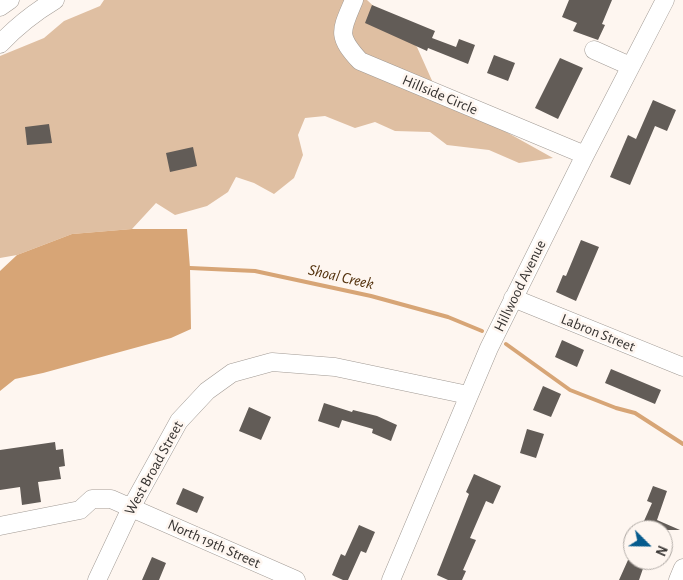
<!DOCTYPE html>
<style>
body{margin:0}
#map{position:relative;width:683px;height:580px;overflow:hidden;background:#fef6f0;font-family:"Alegreya Sans",sans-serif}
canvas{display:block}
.north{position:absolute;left:623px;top:520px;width:50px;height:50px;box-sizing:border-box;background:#fef6f0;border:1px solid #aea8a3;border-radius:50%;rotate:113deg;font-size:14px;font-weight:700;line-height:20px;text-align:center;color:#353230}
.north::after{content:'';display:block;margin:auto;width:18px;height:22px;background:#065b8d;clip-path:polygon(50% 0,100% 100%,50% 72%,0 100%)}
</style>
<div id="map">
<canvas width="683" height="580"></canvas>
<div class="north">N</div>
</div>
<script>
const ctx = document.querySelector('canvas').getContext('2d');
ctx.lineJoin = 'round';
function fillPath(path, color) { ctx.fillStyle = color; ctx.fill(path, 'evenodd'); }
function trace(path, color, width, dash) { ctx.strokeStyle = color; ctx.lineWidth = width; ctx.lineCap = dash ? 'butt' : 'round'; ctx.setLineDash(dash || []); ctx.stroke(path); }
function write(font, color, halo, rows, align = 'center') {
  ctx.font = font + ' "Alegreya Sans",sans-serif'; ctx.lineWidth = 5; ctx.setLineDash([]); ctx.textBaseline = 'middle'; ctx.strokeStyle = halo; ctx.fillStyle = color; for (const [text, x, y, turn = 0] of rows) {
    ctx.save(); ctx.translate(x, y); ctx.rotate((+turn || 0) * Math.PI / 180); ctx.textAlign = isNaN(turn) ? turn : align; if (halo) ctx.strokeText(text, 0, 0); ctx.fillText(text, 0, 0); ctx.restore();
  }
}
const green = new Path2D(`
 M 104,0 L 367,0 L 417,47 L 438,94 L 553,158 L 519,163 L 489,150 L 447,145 L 430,132 L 395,131 L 375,122 L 355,128 L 325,116 L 305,118 L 298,135 L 303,155 L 294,178 L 274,194 L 254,183 L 236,177 L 228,192 L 207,206 L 175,215 L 156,203 L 132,229 L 72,234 L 17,255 L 0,258 L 0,56 L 44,38 L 64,21 L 100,6 Z`);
const water = new Path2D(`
 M 132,229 L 187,229 L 190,268 L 191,329 L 171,338 L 43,373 L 15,379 L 0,391 L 0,271 L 17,255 L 72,234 Z`);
const stream = new Path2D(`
 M 190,268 L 255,271 L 371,296 L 448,317 L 482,331
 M 506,344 L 570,390 L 616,408 L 635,413 L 683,444`);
const building = new Path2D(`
 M 569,0 L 612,0 L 602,24 L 605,25 L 598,40 L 573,31 L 577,23 L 562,17 Z
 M 372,5 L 435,31 L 432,38 L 456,47 L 459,39 L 475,45 L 468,64 L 428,48 L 427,51 L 365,23 Z
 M 494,55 L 515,63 L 508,81 L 487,73 Z
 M 560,58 L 583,68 L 558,119 L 535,108 Z
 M 653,100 L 676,110 L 667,131 L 655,126 L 630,185 L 610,177 L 628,135 L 636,139 Z
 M 49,124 L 52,143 L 27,145 L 25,127 Z
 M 193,147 L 197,166 L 170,172 L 166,153 Z
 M 581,240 L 599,247 L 576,301 L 556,292 L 563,275 L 566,276 Z
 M 562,340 L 584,350 L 577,367 L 555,357 Z
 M 611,369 L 661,390 L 655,404 L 605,383 Z
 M 543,386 L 561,394 L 551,417 L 533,410 Z
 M 324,403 L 352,412 L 353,410 L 377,416 L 397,425 L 391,441 L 372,433 L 373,429 L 342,420 L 339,428 L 318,421 Z
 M 249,407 L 271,417 L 261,440 L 239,431 Z
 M 527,429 L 544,434 L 536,458 L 520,453 Z
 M 55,442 L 56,450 L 63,449 L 65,466 L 59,467 L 61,479 L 38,482 L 41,502 L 22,505 L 20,487 L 0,490 L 0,450 Z
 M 474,474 L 501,486 L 493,504 L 486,501 L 470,538 L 476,540 L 463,570 L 466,571 L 462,580 L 448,580 L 437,575 L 469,494 L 466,492 Z
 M 653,486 L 667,491 L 657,520 L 680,530 L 640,530 L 652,503 L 647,501 Z
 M 183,488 L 204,497 L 197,513 L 176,504 Z
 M 359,525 L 375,532 L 366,553 L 361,551 L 348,580 L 343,580 L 332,575 L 341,554 L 345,556 Z
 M 152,557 L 166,563 L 159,580 L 142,580 Z
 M 628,560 L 646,560 L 639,580 L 619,580 Z`);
const minor = new Path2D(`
 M 354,0 C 341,31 336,35 360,61 L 585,155
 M 0,7 L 10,0
 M 0,44 C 16,27 35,12 55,0
 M 594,50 L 630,66
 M 513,298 L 683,367
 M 0,526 L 80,510 L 92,499 L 111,499 L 296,580
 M 97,580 L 131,508 L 179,421 L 207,391 L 232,373 L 272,362 L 335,367 L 468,395
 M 391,580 L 489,348 L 585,155 L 665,0
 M 678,580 L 683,568`);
const streetNames = [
 ["Hillside Circle",440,95,23],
 ["Hillwood Avenue",520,286,-64],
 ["Labron Street",598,333,22],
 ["West Broad Street",154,468,-61],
 ["North 19th Street",214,544,24]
];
const waterNames = [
 ["Shoal Creek",341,277,13]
];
fillPath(green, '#dfbfa2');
fillPath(water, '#d7a576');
trace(stream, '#d7a576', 4);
fillPath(building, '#625c57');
trace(minor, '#a19a94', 19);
trace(minor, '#fff', 18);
write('15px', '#353230', '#fef6f0', streetNames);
write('italic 16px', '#52300b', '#fef6f0', waterNames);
</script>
